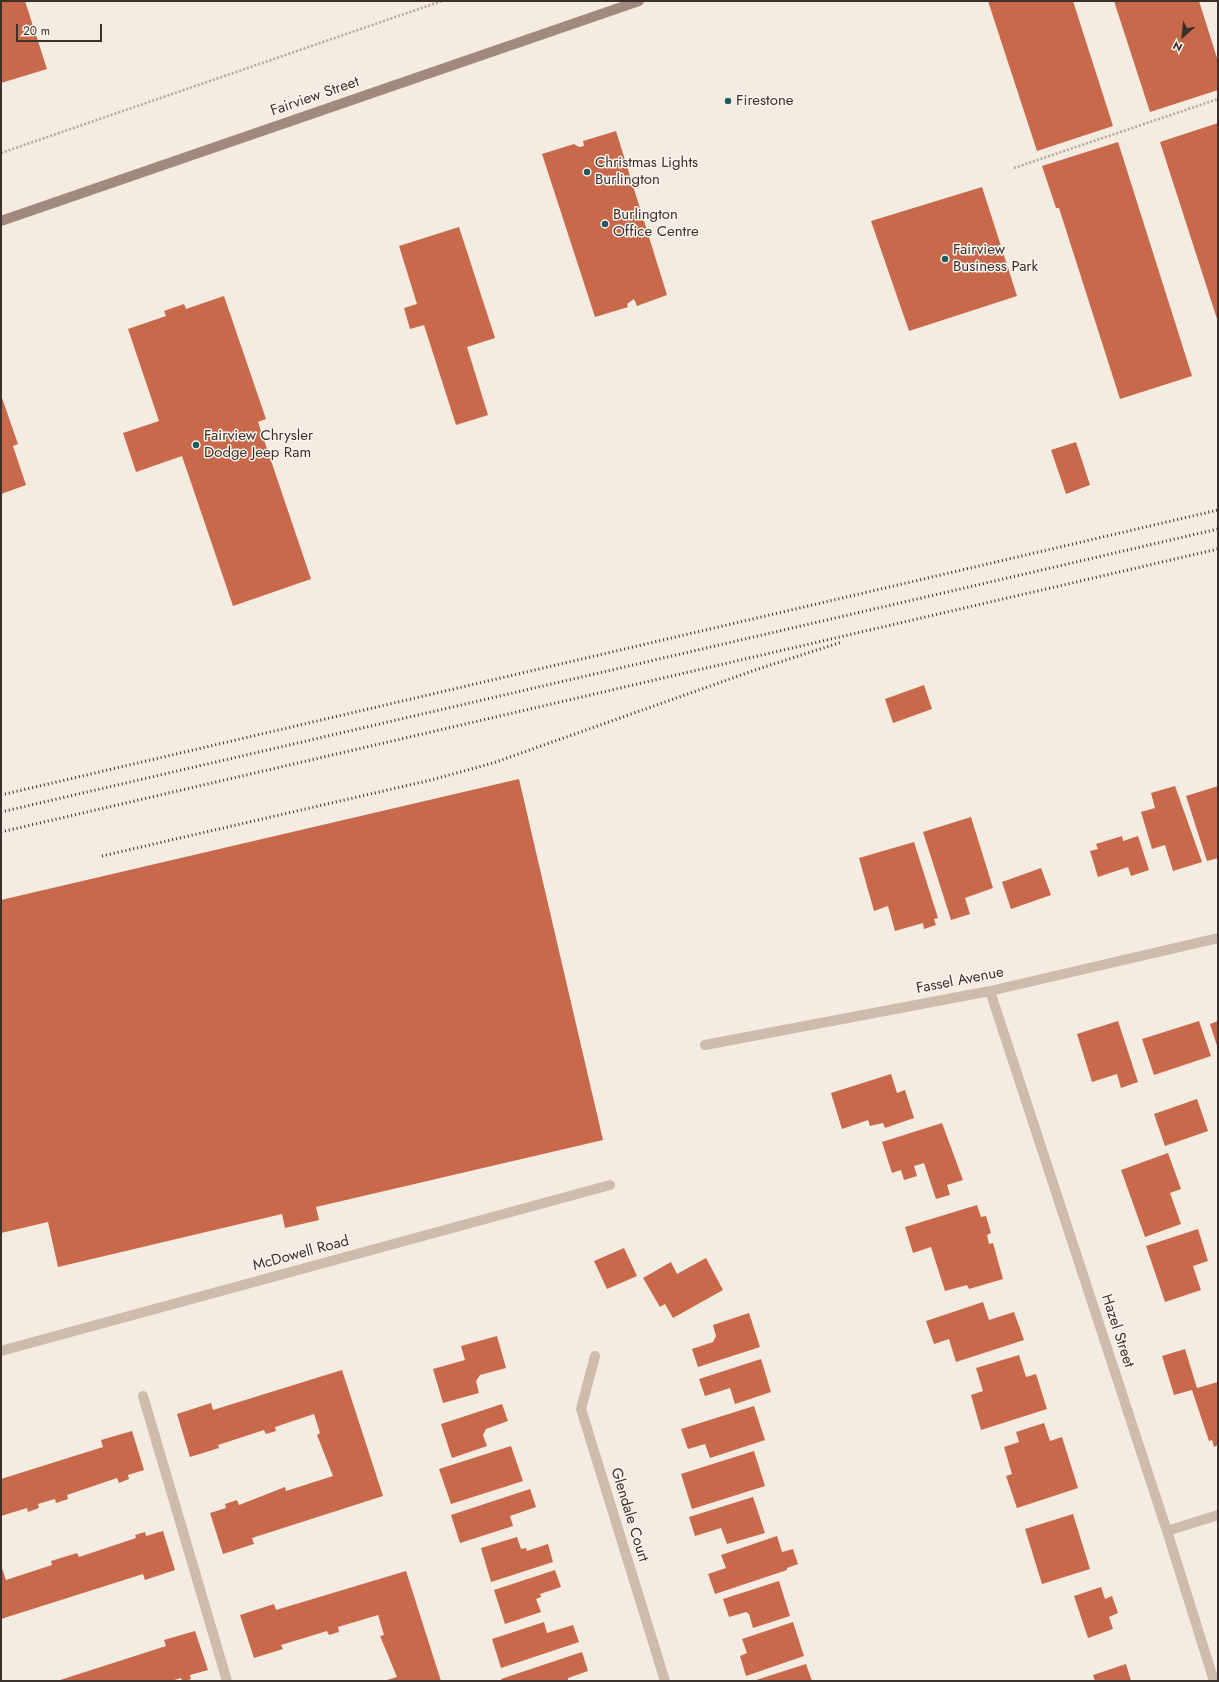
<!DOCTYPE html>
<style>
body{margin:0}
#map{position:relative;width:1219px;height:1682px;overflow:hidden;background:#f4ebe1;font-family:Jost,sans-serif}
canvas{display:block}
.frame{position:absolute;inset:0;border:2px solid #3b302b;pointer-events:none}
.north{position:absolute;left:1163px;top:16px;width:40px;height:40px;-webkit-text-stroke:3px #fbf5ee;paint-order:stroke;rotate:207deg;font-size:11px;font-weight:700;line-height:16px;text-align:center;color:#3b302b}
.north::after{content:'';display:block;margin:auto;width:14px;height:18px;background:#3b302b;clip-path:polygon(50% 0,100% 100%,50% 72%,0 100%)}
.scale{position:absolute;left:16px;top:24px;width:86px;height:18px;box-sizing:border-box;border:2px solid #3b302b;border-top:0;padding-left:5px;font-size:12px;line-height:14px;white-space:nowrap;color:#3b302b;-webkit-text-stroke:3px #fbf5ee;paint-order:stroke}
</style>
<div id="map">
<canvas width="1219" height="1682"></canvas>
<div class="frame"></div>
<div class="north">N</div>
<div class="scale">20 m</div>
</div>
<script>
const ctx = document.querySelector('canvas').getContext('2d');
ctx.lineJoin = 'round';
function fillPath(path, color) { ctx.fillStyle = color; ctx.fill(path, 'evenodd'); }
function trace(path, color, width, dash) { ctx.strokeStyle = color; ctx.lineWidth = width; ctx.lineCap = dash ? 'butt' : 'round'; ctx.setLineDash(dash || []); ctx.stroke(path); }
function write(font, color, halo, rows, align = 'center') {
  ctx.font = font + ' Jost,sans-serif'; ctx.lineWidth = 3; ctx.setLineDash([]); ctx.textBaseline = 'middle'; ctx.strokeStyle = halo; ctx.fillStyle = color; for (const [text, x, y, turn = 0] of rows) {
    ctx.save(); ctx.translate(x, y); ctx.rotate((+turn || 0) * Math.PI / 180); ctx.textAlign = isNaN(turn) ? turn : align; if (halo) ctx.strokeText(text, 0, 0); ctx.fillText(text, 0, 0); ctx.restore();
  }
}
const building = new Path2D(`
 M 1,1 L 25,1 L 47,69 L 1,83 Z
 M 988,1 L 1073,1 L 1113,126 L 1037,151 Z
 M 1114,1 L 1199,1 L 1218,61 L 1218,90 L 1150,112 Z
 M 1218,123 L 1218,322 L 1160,142 Z
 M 616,131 L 667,295 L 637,306 L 634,299 L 627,304 L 628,307 L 595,317 L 542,154 L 574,144 L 579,147 L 584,146 L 583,141 Z
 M 1118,142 L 1192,376 L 1120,399 L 1059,208 L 1056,208 L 1042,166 Z
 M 982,187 L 1017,296 L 909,331 L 871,221 Z
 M 459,227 L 495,338 L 467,347 L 488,415 L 456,425 L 424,325 L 410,329 L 404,308 L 417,304 L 399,246 Z
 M 224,296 L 266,419 L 258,422 L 311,579 L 233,606 L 182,456 L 136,472 L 123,433 L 159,421 L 128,329 L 166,316 L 164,311 L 184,304 L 186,309 Z
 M 1,395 L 18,444 L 13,446 L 26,485 L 1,494 Z
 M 1076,442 L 1090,485 L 1066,494 L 1051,450 Z
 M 924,685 L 932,709 L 893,723 L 885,699 Z
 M 519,779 L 603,1140 L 316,1207 L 319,1220 L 285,1228 L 282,1214 L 58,1267 L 48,1222 L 1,1233 L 1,900 Z
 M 1175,786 L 1202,862 L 1173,871 L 1165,845 L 1152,849 L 1141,812 L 1155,808 L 1151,793 Z
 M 1218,786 L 1218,858 L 1207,861 L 1186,796 Z
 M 971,817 L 993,888 L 965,898 L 970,914 L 951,920 L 923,832 Z
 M 1122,836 L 1123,841 L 1138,836 L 1149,870 L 1131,876 L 1128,867 L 1098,877 L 1090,851 L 1098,849 L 1096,844 Z
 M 914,842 L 938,918 L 934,919 L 936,925 L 924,929 L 923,923 L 895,931 L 888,906 L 874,911 L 859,858 Z
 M 1041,868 L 1051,895 L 1011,909 L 1002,882 Z
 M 1118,1021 L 1138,1082 L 1121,1088 L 1117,1074 L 1092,1082 L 1077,1034 Z
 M 1199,1021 L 1211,1056 L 1154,1075 L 1142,1039 Z
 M 1218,1021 L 1218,1049 L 1210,1024 Z
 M 891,1074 L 897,1093 L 905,1090 L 914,1118 L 885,1128 L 883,1123 L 870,1126 L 868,1120 L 842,1129 L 831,1093 Z
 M 1197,1099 L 1208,1131 L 1165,1146 L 1154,1114 Z
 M 942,1123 L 963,1180 L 947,1185 L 950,1195 L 936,1199 L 924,1163 L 914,1166 L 917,1176 L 904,1180 L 901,1170 L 892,1173 L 882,1142 Z
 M 1168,1153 L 1181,1189 L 1170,1193 L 1181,1224 L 1145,1237 L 1121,1170 Z
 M 977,1205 L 981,1217 L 986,1216 L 991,1233 L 987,1235 L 989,1244 L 993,1243 L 1003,1279 L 969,1289 L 967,1285 L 945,1291 L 931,1247 L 913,1253 L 905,1227 Z
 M 1198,1229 L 1208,1261 L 1193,1266 L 1201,1290 L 1165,1302 L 1146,1246 Z
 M 624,1248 L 637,1276 L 607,1289 L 594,1261 Z
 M 706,1258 L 723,1290 L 673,1318 L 665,1304 L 660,1307 L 643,1278 L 671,1262 L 677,1274 Z
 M 983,1302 L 989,1320 L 1014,1312 L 1024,1340 L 956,1362 L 949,1339 L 934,1344 L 926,1321 Z
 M 749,1313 L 760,1347 L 698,1367 L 692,1349 L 713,1342 L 716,1336 L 713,1325 Z
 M 497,1336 L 506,1368 L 480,1375 L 476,1381 L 479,1393 L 443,1403 L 433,1369 L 465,1360 L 461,1346 Z
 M 1185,1349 L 1197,1388 L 1218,1382 L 1218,1445 L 1214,1447 L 1212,1440 L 1209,1441 L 1192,1390 L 1174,1395 L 1162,1356 Z
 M 1019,1355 L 1026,1377 L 1036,1374 L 1047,1409 L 981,1430 L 971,1395 L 983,1391 L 976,1368 Z
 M 761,1359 L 771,1392 L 735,1404 L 730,1388 L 705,1396 L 699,1379 Z
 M 342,1370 L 383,1496 L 252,1538 L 254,1544 L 223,1554 L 210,1513 L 226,1508 L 225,1504 L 237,1500 L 239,1505 L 285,1487 L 286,1491 L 333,1476 L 317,1435 L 320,1433 L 314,1414 L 275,1427 L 276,1431 L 266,1434 L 264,1430 L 218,1445 L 219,1448 L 190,1457 L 177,1414 L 211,1403 L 213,1410 Z
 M 502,1404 L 508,1421 L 486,1429 L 483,1435 L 487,1446 L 452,1458 L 441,1424 Z
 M 754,1406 L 765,1440 L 710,1458 L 705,1444 L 688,1449 L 681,1429 Z
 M 1044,1423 L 1050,1441 L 1062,1437 L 1078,1488 L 1017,1508 L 1006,1476 L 1012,1474 L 1004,1447 L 1019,1442 L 1016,1432 Z
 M 132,1431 L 144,1470 L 128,1475 L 129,1479 L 119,1483 L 117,1478 L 67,1495 L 68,1499 L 56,1503 L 55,1499 L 38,1504 L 39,1508 L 28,1512 L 27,1508 L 1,1516 L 1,1479 L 103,1447 L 101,1440 Z
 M 511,1446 L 523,1481 L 451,1504 L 439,1469 Z
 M 754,1451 L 765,1486 L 692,1509 L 681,1474 Z
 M 530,1489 L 536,1507 L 510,1516 L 513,1526 L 460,1543 L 451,1515 Z
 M 753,1497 L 765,1533 L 727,1544 L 721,1528 L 695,1536 L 689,1517 Z
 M 1073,1514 L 1090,1569 L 1042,1584 L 1025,1529 Z
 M 163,1531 L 175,1570 L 145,1580 L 143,1574 L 1,1619 L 1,1565 L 6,1580 L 52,1565 L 51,1561 L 77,1553 L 79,1557 L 136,1538 L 135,1535 L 145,1532 L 146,1536 Z
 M 777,1536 L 782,1552 L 793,1549 L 798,1564 L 787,1568 L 787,1570 L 715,1594 L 708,1574 L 726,1568 L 721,1555 Z
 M 517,1537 L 521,1549 L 526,1548 L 527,1551 L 548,1544 L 553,1562 L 491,1582 L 481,1548 Z
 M 555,1570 L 561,1587 L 540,1594 L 541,1597 L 536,1599 L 541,1612 L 505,1624 L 494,1590 Z
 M 406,1571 L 441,1681 L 384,1681 L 397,1677 L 380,1636 L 384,1635 L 378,1615 L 338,1627 L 339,1632 L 329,1635 L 327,1631 L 281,1645 L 283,1649 L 254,1658 L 240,1615 L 274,1604 L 276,1610 Z
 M 779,1581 L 790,1616 L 753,1628 L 749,1614 L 746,1612 L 729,1617 L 723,1599 Z
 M 1101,1587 L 1105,1599 L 1112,1596 L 1118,1613 L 1109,1617 L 1113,1629 L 1088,1638 L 1074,1596 Z
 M 544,1622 L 547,1633 L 573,1625 L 579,1642 L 501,1668 L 492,1639 Z
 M 793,1622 L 804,1656 L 746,1676 L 740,1656 L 747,1653 L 742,1639 Z
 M 195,1631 L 208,1670 L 190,1675 L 191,1679 L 186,1681 L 182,1681 L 181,1678 L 171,1681 L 57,1681 L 166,1646 L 164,1640 Z
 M 582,1652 L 588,1671 L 568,1678 L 568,1681 L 502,1681 L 501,1679 Z
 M 806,1664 L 812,1681 L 753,1681 Z
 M 1126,1664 L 1131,1681 L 1095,1681 L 1093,1675 Z`);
const path = new Path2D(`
 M 1,153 L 442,1
 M 1014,168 L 1218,99`);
const lane = new Path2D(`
 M 143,1396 L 227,1681`);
const street = new Path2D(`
 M 990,991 L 1167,1531 L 1214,1681
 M 705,1045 L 990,991 L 1218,938
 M 1,1351 L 610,1185
 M 595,1356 L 581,1409 L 665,1681
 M 1167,1531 L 1218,1515`);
const secondary = new Path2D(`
 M 1,221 L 639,1`);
const rail = new Path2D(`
 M 1,795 L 1218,510
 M 1,812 L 1218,529
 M 1,832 L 1218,549
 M 102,856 L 431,780 L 493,763 L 761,668 L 842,642`);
const markers = [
 [728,101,4,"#1f5a5e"],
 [587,172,4,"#1f5a5e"],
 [605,224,4,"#1f5a5e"],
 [945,259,4,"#1f5a5e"],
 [196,445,4,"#1f5a5e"]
];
const streetNames = [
 ["Fairview Street",315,97,-19],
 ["Fassel Avenue",960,981,-11],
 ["McDowell Road",301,1254,-15],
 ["Hazel Street",1117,1331,72],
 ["Glendale Court",629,1515,73]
];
const poiNames = [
 ["Firestone",736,101],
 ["Christmas Lights",595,163],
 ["Burlington",595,180],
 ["Burlington",613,215],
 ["Office Centre",613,232],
 ["Fairview",953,250],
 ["Business Park",953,267],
 ["Fairview Chrysler",204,436],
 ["Dodge Jeep Ram",204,453]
];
fillPath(building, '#c8694b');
trace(path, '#b9a596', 2.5, [2, 2]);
trace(lane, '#cdbbac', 10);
trace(street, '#cdbbac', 10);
trace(secondary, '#a18a7d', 10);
trace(rail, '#3b302b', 3, [1, 3]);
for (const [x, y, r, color] of markers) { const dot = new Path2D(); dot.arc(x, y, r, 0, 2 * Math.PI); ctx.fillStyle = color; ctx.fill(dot); trace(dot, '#fbf5ee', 1.5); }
write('15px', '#3b302b', '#fbf5ee', streetNames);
write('15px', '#3b302b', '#fbf5ee', poiNames, 'left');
</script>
